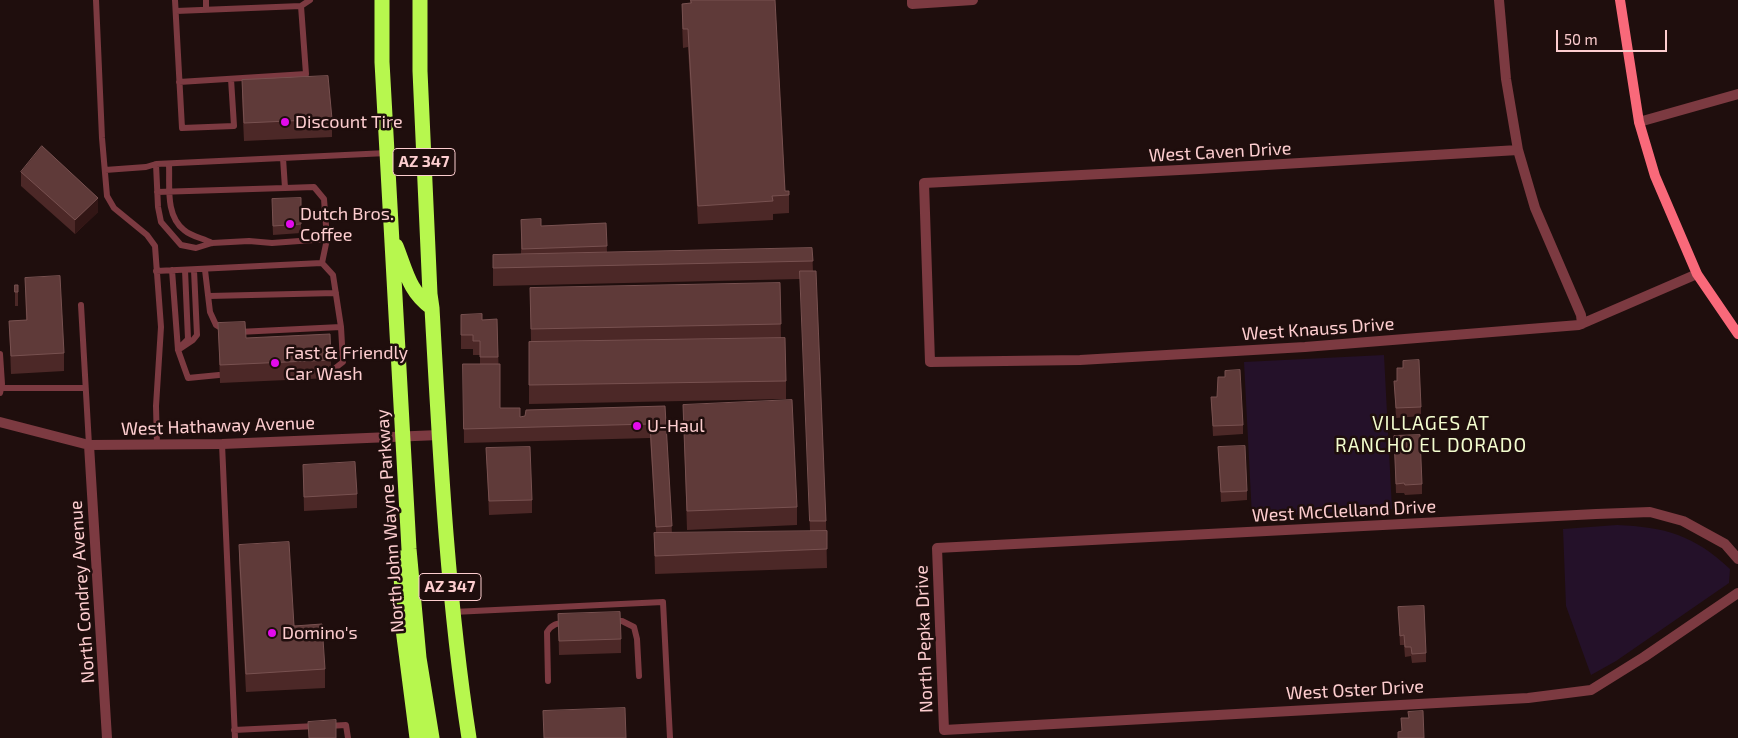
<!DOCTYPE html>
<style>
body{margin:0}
#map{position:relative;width:1738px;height:738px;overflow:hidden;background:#1f0e0d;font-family:"Exo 2",sans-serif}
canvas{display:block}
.scale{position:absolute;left:1556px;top:30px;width:111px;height:22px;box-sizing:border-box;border:2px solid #fdcdcf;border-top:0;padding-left:6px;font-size:15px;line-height:18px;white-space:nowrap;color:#fdcdcf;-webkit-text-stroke:4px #1f0e0d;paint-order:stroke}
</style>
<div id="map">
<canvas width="1738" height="738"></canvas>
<div class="scale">50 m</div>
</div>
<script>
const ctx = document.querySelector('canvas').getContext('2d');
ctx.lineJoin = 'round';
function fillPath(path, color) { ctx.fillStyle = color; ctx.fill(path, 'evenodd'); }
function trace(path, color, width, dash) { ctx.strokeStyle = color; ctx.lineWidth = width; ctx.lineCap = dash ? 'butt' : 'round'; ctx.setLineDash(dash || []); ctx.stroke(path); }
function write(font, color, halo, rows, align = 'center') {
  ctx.font = font + ' "Exo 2",sans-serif'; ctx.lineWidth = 5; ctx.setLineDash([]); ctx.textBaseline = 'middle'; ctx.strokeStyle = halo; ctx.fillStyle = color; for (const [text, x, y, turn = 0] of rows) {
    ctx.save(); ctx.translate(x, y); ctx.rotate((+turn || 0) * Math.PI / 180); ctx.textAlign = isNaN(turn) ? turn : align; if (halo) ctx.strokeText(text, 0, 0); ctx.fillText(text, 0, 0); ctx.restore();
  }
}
const green = new Path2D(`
 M 1384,355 L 1392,509 L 1252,517 L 1244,362 Z
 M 1617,525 C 1665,527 1694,535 1730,569 L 1729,583 L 1616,661 L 1591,675 L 1566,606 L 1563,529 Z`);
const lane = new Path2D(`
 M 96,0 L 102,138 L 107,196 L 114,208 L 147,235 L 155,246 L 161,327 L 156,406 L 157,445
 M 175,0 L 182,128 L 234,126 L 231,79
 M 206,0 L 206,10
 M 301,6 L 310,0
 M 176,11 L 301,6 L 306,74 L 179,82
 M 283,158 L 285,188 L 314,187 L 324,199 L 327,239 L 322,263 L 333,275 L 341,327 L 343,362 L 334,369 L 331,369
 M 156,164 L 158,207 L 161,222 L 181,245 L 196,248 L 212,243 L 249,241 L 272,243 L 327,239
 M 169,164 C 170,186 165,215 184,230 C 192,237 203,238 212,243
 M 105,170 L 146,167 L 156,164 L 387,153
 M 157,192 L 285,188
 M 172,270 L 178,350 L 188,378 L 219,375
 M 205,270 L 210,312 L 216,325 L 224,330
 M 156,271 L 322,263
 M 209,296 L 336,293
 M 81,305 L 89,445
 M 238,332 L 341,327
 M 182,345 L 188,339 L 185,270
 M 178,350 L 193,340 L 197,335 L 194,270
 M 0,354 L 2,384 L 0,393
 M 1,388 L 85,388
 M 222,444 L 235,738
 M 453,612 L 663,602 L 670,738
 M 614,621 L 622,621 L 634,627 L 637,639 L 639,676
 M 548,681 L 547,632 C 552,624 557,623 566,623
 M 328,726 L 346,725 L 348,738
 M 234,730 L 316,726`);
const street = new Path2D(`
 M 912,0 L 912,4 L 973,0
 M 1499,0 L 1506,79 L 1518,150 L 1535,208 L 1581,315 L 1582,324
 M 1639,122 L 1738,94
 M 1518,150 L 1199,169 L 924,183 L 930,362 L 1080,360 L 1305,347 L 1579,325 L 1697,274
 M 0,422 L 89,445 L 222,444 L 439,435
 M 89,445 L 107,738
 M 1738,559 L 1725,544 L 1683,521 L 1650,512 L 1596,514 L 937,548 L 944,730 L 1528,698 L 1591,690 L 1644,657 L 1738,593`);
const secondary = new Path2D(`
 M 1620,0 L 1639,122 L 1655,176 L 1697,274 L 1738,334`);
const highway = new Path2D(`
 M 382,0 L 382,62 L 409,549 L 419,658 L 432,738
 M 420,0 L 420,71 L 430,294 L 432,308 C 440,452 447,596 469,738
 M 396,246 C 406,271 409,292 432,308
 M 401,558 L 402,621 L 417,738`);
const wall = new Path2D(`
 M 690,0 L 775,0 L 785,191 L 789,191 L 789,213 L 773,214 L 773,220 L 698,224 L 688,47 L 683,48 L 682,22 L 682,4 L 690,3 Z
 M 242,80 L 332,119 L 332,137 L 244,141 L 242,98 Z
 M 21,172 L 98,212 L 75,234 L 21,186 Z
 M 301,198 L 301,233 L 273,235 L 272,209 Z
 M 521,220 L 541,226 L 606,223 L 607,252 L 812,248 L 813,271 L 826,521 L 827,568 L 655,574 L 654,533 L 656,533 L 650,438 L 464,443 L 463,364 L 480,364 L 480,355 L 473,355 L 473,349 L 461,349 L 461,315 L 482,320 L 497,319 L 500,408 L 520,417 L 665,406 L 672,533 L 810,531 L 800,279 L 493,286 L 493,255 L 521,254 Z
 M 25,278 L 64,353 L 64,371 L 11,374 L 9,321 L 26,320 Z
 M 780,283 L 781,338 L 786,381 L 786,399 L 529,404 L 529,342 L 531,342 L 530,288 Z
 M 15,285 L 18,285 L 18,306 L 15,306 Z
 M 218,323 L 246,338 L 331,360 L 331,378 L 220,383 Z
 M 1397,368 L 1421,407 L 1421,416 L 1396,418 L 1394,381 L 1397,381 Z
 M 1211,397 L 1243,425 L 1243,434 L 1213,436 Z
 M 683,405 L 797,507 L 797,525 L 687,530 Z
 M 1394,436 L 1422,484 L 1422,494 L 1405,495 L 1404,493 L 1396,493 Z
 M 1218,447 L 1247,491 L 1247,500 L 1221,502 Z
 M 486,448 L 532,500 L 532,513 L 489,515 Z
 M 303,465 L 357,494 L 357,508 L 304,511 Z
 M 239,545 L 325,669 L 325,688 L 246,692 L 239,563 Z
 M 1398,607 L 1426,653 L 1426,662 L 1412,663 L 1411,656 L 1405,657 L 1404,645 L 1400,645 Z
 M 558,614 L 621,639 L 621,653 L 559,655 Z`);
const shadedWall = new Path2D(`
 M 98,198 L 98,212 L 75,234 L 75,220 Z`);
const building = new Path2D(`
 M 691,0 L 775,0 L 785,191 L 789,191 L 789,195 L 772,196 L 773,201 L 698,206 L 688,29 L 683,29 L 682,4 L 691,3 Z
 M 328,76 L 332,119 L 244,123 L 242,80 Z
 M 42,146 L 98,198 L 75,220 L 21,172 Z
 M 301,198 L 301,224 L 273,226 L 272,199 Z
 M 541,219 L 541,226 L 606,223 L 607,246 L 522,249 L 521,220 Z
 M 812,248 L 813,261 L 493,268 L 493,255 Z
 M 800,271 L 816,271 L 826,521 L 810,521 Z
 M 60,276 L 64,353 L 11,356 L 9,321 L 27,320 L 25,278 Z
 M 780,283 L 781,324 L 531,329 L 530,288 Z
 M 15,285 L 18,285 L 18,292 L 15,292 Z
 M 482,314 L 482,320 L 497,319 L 498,357 L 480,357 L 480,341 L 473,341 L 473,335 L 461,335 L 461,315 Z
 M 245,322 L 246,338 L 330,334 L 331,360 L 220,365 L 218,323 Z
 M 785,338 L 786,381 L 529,385 L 529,342 Z
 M 1419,360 L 1421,407 L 1396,408 L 1394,381 L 1397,381 L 1397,368 L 1403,368 L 1403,361 Z
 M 463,364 L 500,364 L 500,408 L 520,408 L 520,417 L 525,416 L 526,410 L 665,406 L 672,526 L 656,527 L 650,424 L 464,429 Z
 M 1240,370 L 1243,425 L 1213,426 L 1211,397 L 1217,397 L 1218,377 L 1225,377 L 1225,371 Z
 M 792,400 L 797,507 L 687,511 L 683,405 Z
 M 1420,435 L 1422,484 L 1405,485 L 1404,483 L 1396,484 L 1394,436 Z
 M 1245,446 L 1247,491 L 1221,492 L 1218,447 Z
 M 530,447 L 532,500 L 489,501 L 486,448 Z
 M 355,462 L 357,494 L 304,497 L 303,465 Z
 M 827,531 L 827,549 L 655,556 L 654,533 Z
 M 289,542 L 294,626 L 322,624 L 325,669 L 246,674 L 239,545 Z
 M 1424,606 L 1426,653 L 1412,654 L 1411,647 L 1405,647 L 1404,635 L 1400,636 L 1398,607 Z
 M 620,612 L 621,639 L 559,641 L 558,614 Z
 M 625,708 L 626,738 L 544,738 L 543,711 Z
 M 1423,711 L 1424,738 L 1398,738 L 1398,732 L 1402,731 L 1401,718 L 1409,718 L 1408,712 Z
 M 336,720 L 336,738 L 309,738 L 308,722 Z`);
const markers = [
 [285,122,5,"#e30aec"],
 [290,224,5,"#e30aec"],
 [275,363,5,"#e30aec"],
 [637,426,5,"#e30aec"],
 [272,633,5,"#e30aec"]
];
const shields = [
 [424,162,62],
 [450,587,62]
];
const shieldNames = [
 ["AZ 347",424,162],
 ["AZ 347",450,587]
];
const poiNames = [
 ["Discount Tire",295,122],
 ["Dutch Bros.",300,214],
 ["Coffee",300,235],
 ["Fast & Friendly",285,353],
 ["Car Wash",285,374],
 ["U-Haul",647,426],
 ["Domino's",282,633]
];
const streetNames = [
 ["West Caven Drive",1220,152,-3],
 ["West Knauss Drive",1318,329,-4],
 ["West Hathaway Avenue",218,426,-2],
 ["West McClelland Drive",1344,511,-3],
 ["North John Wayne Parkway",390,521,-94],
 ["North Condrey Avenue",82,592,-94],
 ["North Pepka Drive",924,639,-92],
 ["West Oster Drive",1355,690,-3]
];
const neighbourhoodNames = [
 ["VILLAGES AT",1431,424],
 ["RANCHO EL DORADO",1431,446]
];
fillPath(green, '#241129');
trace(lane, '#7c3a41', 6);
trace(street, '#7c3a41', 10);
trace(secondary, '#f9697a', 10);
trace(highway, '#b7f74e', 15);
fillPath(wall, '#4c2827');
fillPath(shadedWall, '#321615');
fillPath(building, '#5f3a39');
trace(building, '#785150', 1);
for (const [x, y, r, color] of markers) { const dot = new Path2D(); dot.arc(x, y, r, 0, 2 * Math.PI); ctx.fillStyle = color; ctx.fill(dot); trace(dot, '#1f0e0d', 2); }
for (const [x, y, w] of shields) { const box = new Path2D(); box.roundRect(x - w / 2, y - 13.5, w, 27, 4); ctx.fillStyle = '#1f0e0d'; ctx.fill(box); trace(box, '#fdcdcf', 1); }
write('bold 16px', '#fdcdcf', null, shieldNames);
write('18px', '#fdcdcf', '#1f0e0d', poiNames, 'left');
write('18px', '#fdcdcf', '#1f0e0d', streetNames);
ctx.letterSpacing = '1px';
write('19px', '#f3fdcf', '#1f0e0d', neighbourhoodNames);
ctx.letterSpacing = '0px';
</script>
